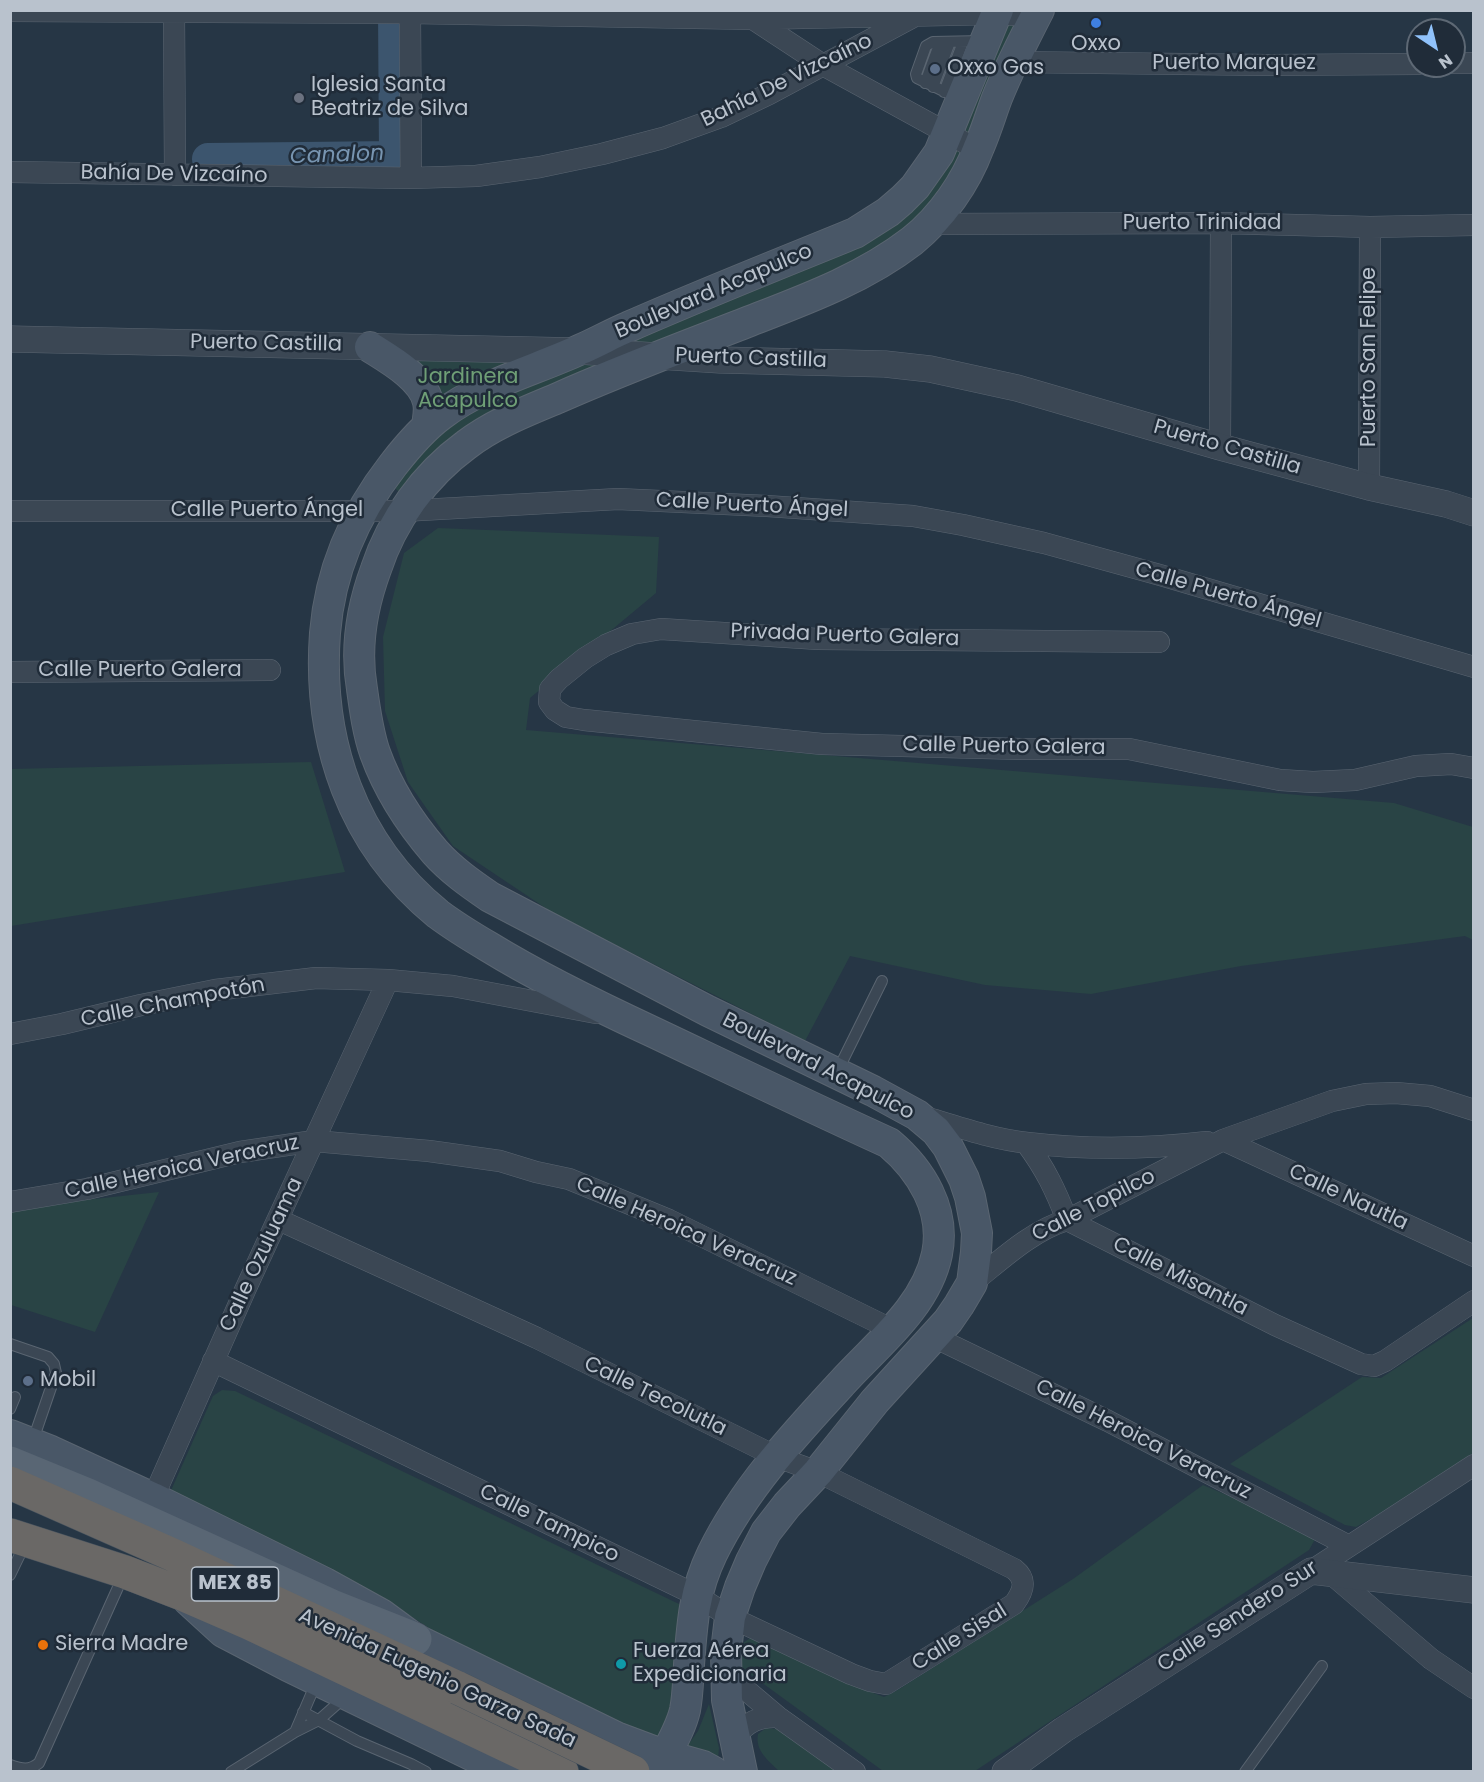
<!DOCTYPE html>
<meta charset="utf-8">
<style>
body{margin:0}
#map{position:relative;width:1484px;height:1782px;overflow:hidden;background:#263645;font-family:Poppins,sans-serif}
canvas{display:block}
.frame{position:absolute;inset:0;border:12px solid #b9c2cd;pointer-events:none}
.north{position:absolute;left:1406px;top:18px;width:60px;height:60px;box-sizing:border-box;background:#202c39;border:2px solid #5d6874;border-radius:50%;rotate:145deg;font-size:16px;font-weight:700;line-height:24px;text-align:center;color:#b9c2cd}
.north::after{content:'';display:block;margin:auto;width:21px;height:27px;background:#90c2fb;clip-path:polygon(50% 0,100% 100%,50% 72%,0 100%)}
</style>
<div id="map">
<canvas width="1484" height="1782"></canvas>
<div class="frame"></div>
<div class="north">N</div>
</div>
<script>
const ctx = document.querySelector('canvas').getContext('2d');
ctx.lineJoin = 'round';
function fillPath(path, color) { ctx.fillStyle = color; ctx.fill(path, 'evenodd'); }
function trace(path, color, width, dash) { ctx.strokeStyle = color; ctx.lineWidth = width; ctx.lineCap = dash ? 'butt' : 'round'; ctx.setLineDash(dash || []); ctx.stroke(path); }
function write(font, color, halo, rows, align = 'center') {
  ctx.font = font + ' Poppins,sans-serif'; ctx.lineWidth = 5; ctx.setLineDash([]); ctx.textBaseline = 'middle'; ctx.strokeStyle = halo; ctx.fillStyle = color; for (const [text, x, y, turn = 0] of rows) {
    ctx.save(); ctx.translate(x, y); ctx.rotate((+turn || 0) * Math.PI / 180); ctx.textAlign = isNaN(turn) ? turn : align; if (halo) ctx.strokeText(text, 0, 0); ctx.fillText(text, 0, 0); ctx.restore();
  }
}
const green = new Path2D(`
 M 1010,11 L 1031,11 L 935,206 L 868,259 L 658,345 L 402,495 L 389,482 L 431,429 L 406,353 L 572,360 L 889,221 Z
 M 438,528 L 659,537 L 656,593 L 530,698 L 526,730 L 1394,803 L 1473,827 L 1473,940 L 1465,936 L 1241,966 L 1091,994 L 985,985 L 850,956 L 805,1041 L 553,913 L 453,846 L 408,782 L 385,711 L 383,637 L 404,553 Z
 M 311,762 L 345,872 L 11,926 L 11,769 Z
 M 159,1192 L 95,1332 L 11,1305 L 11,1208 Z
 M 1473,1318 L 1473,1453 L 1374,1517 L 1356,1527 L 1345,1525 L 1230,1464 L 1362,1377 L 1381,1378 Z
 M 222,1390 L 235,1391 L 679,1604 L 685,1612 L 681,1715 L 662,1737 L 649,1740 L 526,1691 L 412,1617 L 169,1495 L 213,1396 Z
 M 1203,1485 L 1311,1531 L 1314,1541 L 1309,1550 L 975,1771 L 883,1771 L 739,1666 L 742,1644 L 750,1638 L 758,1637 L 868,1691 L 884,1697 L 896,1691 L 1073,1579 Z
 M 709,1704 L 719,1748 L 718,1759 L 686,1748 L 698,1731 Z
 M 766,1728 L 778,1729 L 836,1771 L 779,1771 C 768,1760 755,1751 758,1734 Z`);
const river = new Path2D(`
 M 208,159 L 395,157 L 394,10`);
const service = new Path2D(`
 M 925,83 L 940,42
 M 933,87 L 950,42
 M 944,92 L 963,42
 M 958,98 L 917,78 L 916,74 L 926,46 L 933,42 L 982,41
 M 837,1072 L 882,981
 M 10,1344 L 48,1357 L 54,1364 L 56,1373 L 32,1443
 M 10,1409 L 15,1397
 M 10,1575 L 26,1542
 M 303,1712 L 357,1741 L 411,1764 L 426,1772
 M 295,1732 L 316,1683
 M 10,1765 C 22,1769 29,1771 39,1763 L 124,1574
 M 231,1772 L 295,1732 L 319,1720 L 345,1697
 M 1245,1772 L 1322,1666`);
const minor = new Path2D(`
 M 174,10 L 175,175
 M 410,10 L 411,178
 M 10,11 L 410,13 L 753,19 L 997,14 L 1036,16
 M 753,17 L 753,19 L 823,65 L 978,150
 M 1013,62 L 1268,65 L 1418,64
 M 1454,63 L 1474,63
 M 10,172 L 411,178 L 476,176 L 540,167 L 602,154 L 663,138 L 721,117 L 769,94 L 913,17
 M 930,224 L 1221,223 L 1370,227 L 1474,225
 M 1220,447 L 1221,223
 M 1369,487 L 1370,227
 M 10,511 L 403,511 L 618,499 L 767,506 L 913,516 L 963,525 L 1044,543 L 1160,575 L 1474,667
 M 1159,642 L 818,639 L 661,629 L 632,634 L 606,645 L 585,658 L 559,679 L 550,689 L 549,702 L 555,710 L 566,717 L 584,720 L 822,744 L 1022,749 L 1129,749 L 1280,780 L 1313,782 L 1355,780 L 1416,766 L 1451,764 L 1474,768
 M 10,672 L 270,670
 M 10,1034 L 62,1024 L 141,1005 L 215,990 L 316,978 L 388,980 L 453,986 L 596,1013
 M 925,1117 C 958,1127 993,1139 1028,1143 C 1088,1150 1148,1149 1207,1142
 M 1223,1140 L 1474,1256
 M 1026,1143 C 1045,1168 1056,1191 1067,1220 L 1275,1325 L 1361,1364 L 1374,1366 L 1385,1361 L 1474,1301
 M 10,1202 L 87,1189 L 240,1152 L 314,1141 L 429,1151 L 500,1161 L 536,1172 L 569,1179 L 669,1220 L 893,1330
 M 972,1283 C 1001,1260 1031,1231 1067,1220 L 1223,1140 L 1332,1101 L 1366,1094 L 1396,1093 L 1430,1096 L 1474,1110
 M 934,1337 L 1108,1421 L 1349,1546
 M 213,1361 L 696,1595 L 730,1617 L 851,1674 L 870,1681 L 886,1684 L 1014,1604 C 1023,1592 1028,1580 1014,1569 L 818,1472 L 777,1457 L 537,1338 L 279,1220
 M 153,1498 L 246,1288 L 388,980
 M 1311,1571 L 1474,1465
 M 1329,1572 L 1431,1659 L 1474,1688
 M 726,1673 L 778,1717 L 855,1772
 M 735,1737 C 747,1722 759,1716 778,1717`);
const tertiary = new Path2D(`
 M 10,339 L 578,351 L 720,360 L 885,364 L 930,369 L 1017,388 L 1220,447 L 1369,487 L 1446,504 L 1474,513
 M 1005,1772 L 1063,1730 L 1311,1571 L 1474,1590`);
const secondary = new Path2D(`
 M 370,347 C 389,359 423,378 428,402 C 430,410 428,418 427,426
 M 10,1435 L 51,1451 L 153,1498 L 325,1583 L 381,1614 L 415,1639 L 616,1737 L 664,1755 L 703,1766 L 714,1772
 M 188,1600 L 223,1632 L 288,1666 L 506,1772
 M 657,1772 C 666,1751 680,1732 685,1710 C 688,1695 688,1680 689,1665 C 692,1624 694,1591 712,1554 C 743,1490 793,1436 841,1384 C 875,1346 926,1308 937,1254 C 946,1210 921,1170 889,1143 C 810,1107 731,1069 653,1032 C 597,1006 541,979 489,947 C 472,937 454,926 438,914 C 352,844 317,741 325,633 C 330,570 354,515 393,465 C 407,447 422,429 441,415 C 482,384 533,371 579,350 C 596,343 611,334 628,327 C 703,294 779,264 855,233 L 888,212 L 902,200 L 915,187 L 939,153 L 998,10
 M 742,1772 L 727,1700 L 726,1651 L 730,1617 L 740,1587 L 751,1561 L 766,1532 L 787,1505 L 818,1472 L 875,1401 L 948,1321 L 959,1305 L 972,1283 L 976,1252 L 977,1233 L 970,1197 L 964,1179 L 948,1147 L 936,1131 L 917,1115 L 873,1091 L 708,1011 L 490,897 C 471,884 451,870 435,852 C 410,823 388,789 375,753 C 368,733 365,711 362,689 C 355,649 362,607 376,569 C 392,520 425,475 466,445 C 493,424 527,411 558,398 C 621,370 686,346 750,321 C 807,299 864,278 912,241 C 942,217 966,182 979,147 C 986,131 991,114 997,98 C 1009,68 1024,39 1039,10`);
const primary = new Path2D(`
 M 10,1463 L 88,1495 L 332,1606 L 415,1639`);
const trunk = new Path2D(`
 M 10,1483 L 173,1555 L 458,1688
 M 10,1535 L 125,1572 L 182,1594 L 249,1623 L 562,1772`);
const trunkBridge = new Path2D(`
 M 458,1688 L 633,1772`);
const markers = [
 [1096,23,6,"#3f7fe0"],
 [935,69,6,"#5c6f8a"],
 [299,98,6,"#6b7280"],
 [28,1381,6,"#5c6f8a"],
 [43,1645,6,"#e8710a"],
 [621,1664,6,"#0f9aa8"]
];
const shields = [
 [235,1584,87]
];
const shieldNames = [
 ["MEX 85",235,1584]
];
const poiNames = [
 ["Oxxo",1096,45,"center"],
 ["Oxxo Gas",947,69],
 ["Iglesia Santa",311,86],
 ["Beatriz de Silva",311,110],
 ["Mobil",40,1381],
 ["Sierra Madre",55,1645],
 ["Fuerza Aérea",633,1652],
 ["Expedicionaria",633,1676]
];
const streetNames = [
 ["Puerto Marquez",1234,64],
 ["Bahía De Vizcaíno",787,81,-26],
 ["Bahía De Vizcaíno",174,175,1],
 ["Puerto Trinidad",1202,224],
 ["Boulevard Acapulco",714,292,-23],
 ["Puerto Castilla",266,344,1],
 ["Puerto San Felipe",1370,357,-90],
 ["Puerto Castilla",751,359,2],
 ["Puerto Castilla",1227,448,16],
 ["Calle Puerto Ángel",752,506,3],
 ["Calle Puerto Ángel",267,511],
 ["Calle Puerto Ángel",1228,596,16],
 ["Privada Puerto Galera",845,636,2],
 ["Calle Puerto Galera",140,671],
 ["Calle Puerto Galera",1004,747,1],
 ["Calle Champotón",173,1003,-11],
 ["Boulevard Acapulco",818,1067,27],
 ["Calle Heroica Veracruz",182,1168,-12],
 ["Calle Nautla",1348,1198,25],
 ["Calle Topilco",1094,1206,-27],
 ["Calle Heroica Veracruz",686,1232,24],
 ["Calle Ozuluama",262,1255,-65],
 ["Calle Misantla",1180,1277,27],
 ["Calle Tecolutla",655,1397,26],
 ["Calle Heroica Veracruz",1143,1440,27],
 ["Calle Tampico",549,1524,26],
 ["Calle Sendero Sur",1238,1617,-33],
 ["Calle Sisal",960,1638,-32],
 ["Avenida Eugenio Garza Sada",437,1679,25]
];
const parkNames = [
 ["Jardinera",468,378],
 ["Acapulco",468,402]
];
const waterNames = [
 ["Canalon",337,156,-2]
];
fillPath(green, '#294445');
trace(river, '#3c556e', 32);
trace(service, '#5a6571', 12);
trace(minor, '#5a6571', 22);
trace(tertiary, '#5a6571', 27);
trace(secondary, '#5a6571', 32);
trace(primary, '#485360', 34);
trace(trunk, '#46525e', 34);
trace(service, '#3b4754', 10);
trace(minor, '#3b4754', 21);
trace(tertiary, '#3b4754', 26);
trace(secondary, '#495767', 30);
trace(primary, '#596674', 33);
trace(trunk, '#6a6866', 33);
trace(trunkBridge, '#46525e', 34, []);
trace(trunkBridge, '#6a6866', 33);
for (const [x, y, r, color] of markers) { const dot = new Path2D(); dot.arc(x, y, r, 0, 2 * Math.PI); ctx.fillStyle = color; ctx.fill(dot); trace(dot, '#202c39', 2); }
for (const [x, y, w] of shields) { const box = new Path2D(); box.roundRect(x - w / 2, y - 17, w, 34, 4.5); ctx.fillStyle = '#202c39'; ctx.fill(box); trace(box, '#b9c2cd', 1.5); }
write('bold 20px', '#b9c2cd', null, shieldNames);
write('21px', '#b9c2cd', '#202c39', poiNames, 'left');
write('21px', '#b9c2cd', '#202c39', streetNames);
write('21px', '#6f9f76', '#202c39', parkNames);
write('italic 22px', '#7895b1', '#202c39', waterNames);
</script>
